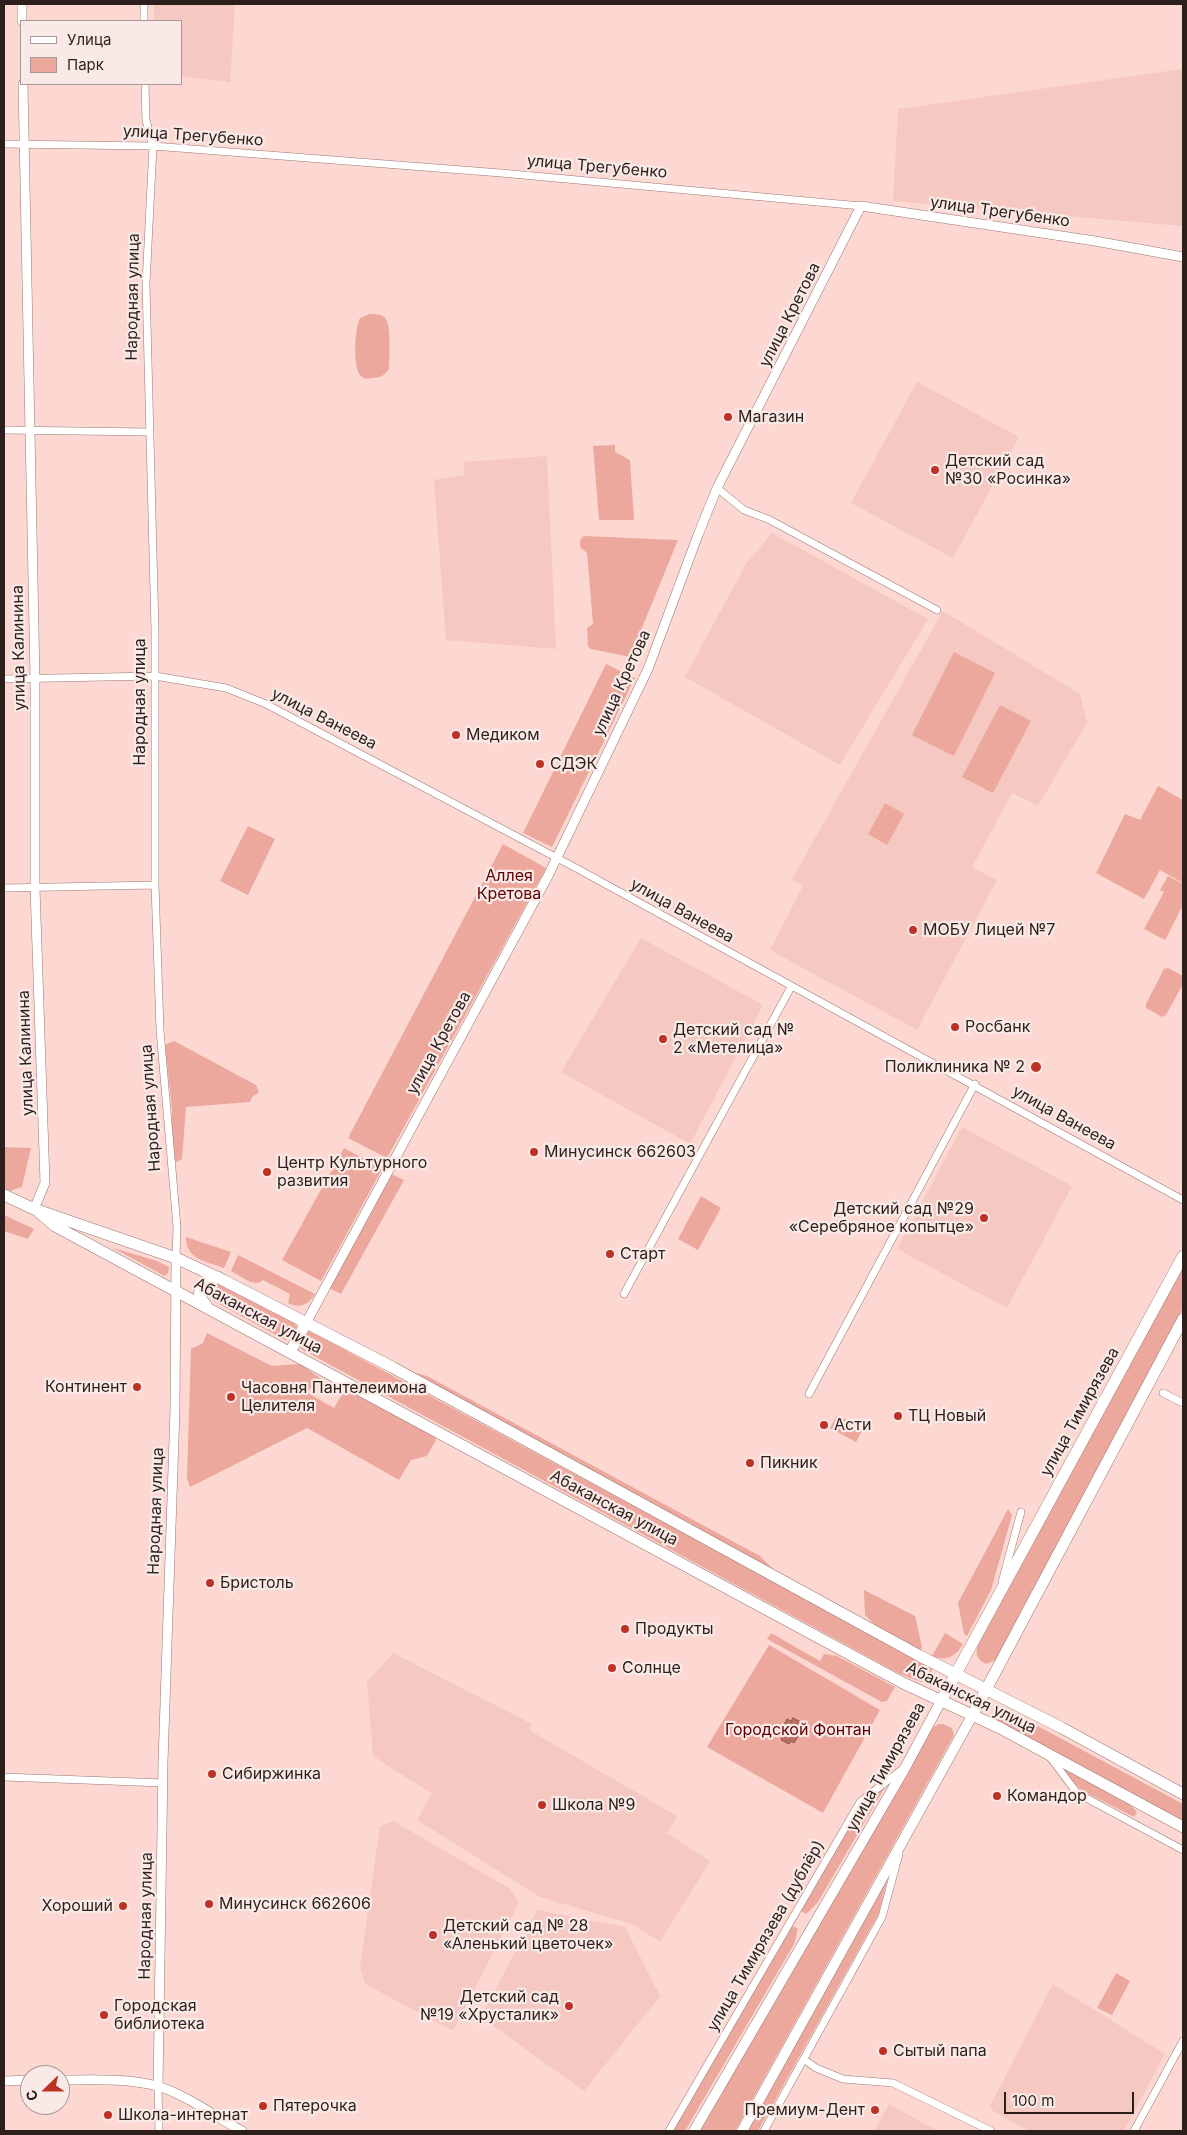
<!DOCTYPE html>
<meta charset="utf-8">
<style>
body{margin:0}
#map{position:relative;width:1187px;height:2135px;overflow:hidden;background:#fdd7d1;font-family:Inter,sans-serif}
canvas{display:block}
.frame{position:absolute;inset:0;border:5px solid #2c1f1c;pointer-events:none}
.legend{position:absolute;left:20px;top:20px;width:162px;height:65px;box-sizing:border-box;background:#faeae7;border:1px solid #a89996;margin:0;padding:6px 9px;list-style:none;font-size:15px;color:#2c1f1c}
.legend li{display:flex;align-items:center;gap:10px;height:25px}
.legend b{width:25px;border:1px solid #a89996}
.north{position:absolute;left:20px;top:2065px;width:50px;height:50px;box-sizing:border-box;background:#faeae7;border:1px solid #a89996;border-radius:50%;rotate:248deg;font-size:14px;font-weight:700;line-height:20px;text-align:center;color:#2c1f1c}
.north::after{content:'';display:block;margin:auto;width:18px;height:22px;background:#be3125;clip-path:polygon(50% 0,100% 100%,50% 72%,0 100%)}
.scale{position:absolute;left:1004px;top:2092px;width:130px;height:22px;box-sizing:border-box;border:2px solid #2c1f1c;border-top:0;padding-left:6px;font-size:15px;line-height:18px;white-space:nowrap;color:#2c1f1c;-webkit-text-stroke:4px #faeae7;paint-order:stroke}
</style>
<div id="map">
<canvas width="1187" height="2135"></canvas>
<div class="frame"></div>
<ul class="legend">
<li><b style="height:6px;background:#fff"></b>Улица</li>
<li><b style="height:14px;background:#eca89d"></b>Парк</li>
</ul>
<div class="north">С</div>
<div class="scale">100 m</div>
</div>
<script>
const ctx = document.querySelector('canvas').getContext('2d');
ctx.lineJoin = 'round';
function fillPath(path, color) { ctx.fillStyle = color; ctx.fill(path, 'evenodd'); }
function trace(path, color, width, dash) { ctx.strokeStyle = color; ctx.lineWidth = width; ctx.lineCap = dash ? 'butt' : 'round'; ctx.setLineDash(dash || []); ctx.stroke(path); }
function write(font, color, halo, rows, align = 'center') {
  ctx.font = font + ' Inter,sans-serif'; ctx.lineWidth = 4.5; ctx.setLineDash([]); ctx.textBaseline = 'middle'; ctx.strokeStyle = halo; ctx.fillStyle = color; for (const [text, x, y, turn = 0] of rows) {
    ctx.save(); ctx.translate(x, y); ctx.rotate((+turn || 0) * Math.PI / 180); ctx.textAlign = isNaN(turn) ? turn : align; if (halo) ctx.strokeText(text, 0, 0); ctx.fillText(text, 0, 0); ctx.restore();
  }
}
const built = new Path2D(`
 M 154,4 L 235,4 L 230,82 L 181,76 L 181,21 L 154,21 Z
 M 1183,69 L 1183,226 L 893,201 L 898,109 Z
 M 917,382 L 1019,437 L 953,558 L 851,503 Z
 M 547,456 L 556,649 L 446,640 L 434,480 L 464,475 L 464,462 Z
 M 772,533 L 928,619 L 840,765 L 685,677 L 746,564 Z
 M 943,611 L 1080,694 L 1087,723 L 1038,806 L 1012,793 L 972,867 L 997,880 L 917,1030 L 770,950 L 803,886 L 792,879 Z
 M 641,938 L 763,1005 L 690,1144 L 561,1072 Z
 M 962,1127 L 1072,1186 L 1007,1308 L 897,1249 Z
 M 393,1653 L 532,1724 L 529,1730 L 677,1816 L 667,1833 L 710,1861 L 660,1942 L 632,1924 L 540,1897 L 417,1820 L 432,1794 L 373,1756 L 367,1682 Z
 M 393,1821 L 509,1888 L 519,1902 L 453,2031 L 365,1984 L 360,1967 L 380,1826 Z
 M 537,1910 L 625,1927 L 660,1996 L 584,2091 L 481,2017 Z
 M 1053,1984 L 1165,2054 L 1124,2131 L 1030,2131 L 994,2112 L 990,2106 Z
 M 889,2104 L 898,2109 L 938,2131 L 874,2131 Z`);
const green = new Path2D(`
 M 370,314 C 376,314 381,314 385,318 C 392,326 389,358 389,369 C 384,376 380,378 372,378 C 368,379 364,379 361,376 C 352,368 355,327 360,318 Z
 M 615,445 L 615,452 L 630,460 L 634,520 L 599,520 L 593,446 Z
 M 584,536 L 678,540 L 630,657 L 591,649 L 588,646 L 587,628 L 593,624 L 587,553 L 580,547 L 580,540 Z
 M 954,652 L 995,673 L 954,756 L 912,735 Z
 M 606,664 L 635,678 L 552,847 L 523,833 Z
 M 1000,705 L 1031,721 L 993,793 L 962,777 Z
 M 1158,786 L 1183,800 L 1183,883 L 1160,870 L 1144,899 L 1096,873 L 1125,814 L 1140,820 Z
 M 885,803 L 904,814 L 887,845 L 868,834 Z
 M 248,826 L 275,839 L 248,895 L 220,881 Z
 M 503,844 L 546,868 L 387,1158 L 348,1138 Z
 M 1168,876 L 1183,884 L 1183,905 L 1165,940 L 1144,929 L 1164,892 L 1160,890 Z
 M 1168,968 L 1183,976 L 1183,984 L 1166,1015 L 1162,1017 L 1146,1008 L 1146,1004 L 1164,969 Z
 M 174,1041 L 256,1085 L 259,1092 L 252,1097 L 250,1102 L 186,1107 L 182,1159 L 177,1162 L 172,1157 L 172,1109 L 165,1045 Z
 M 4,1147 L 31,1148 L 22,1187 L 10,1191 L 4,1189 Z
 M 344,1148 L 382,1169 L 321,1281 L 282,1260 Z
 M 391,1174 L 404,1180 L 341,1294 L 329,1288 Z
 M 701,1196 L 721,1208 L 698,1250 L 678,1239 Z
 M 4,1215 L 34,1229 L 28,1239 L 4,1231 Z
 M 186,1237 L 231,1252 L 224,1268 C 206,1261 186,1260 186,1237 Z
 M 113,1248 L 157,1261 L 169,1267 L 168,1273 L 164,1276 L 161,1274 Z
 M 238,1255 L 315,1294 C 308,1305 300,1309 288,1303 L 290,1294 L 263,1280 L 259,1283 L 250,1282 L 231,1271 Z
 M 1183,1266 L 1183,1308 L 1001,1654 L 996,1660 L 986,1664 C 975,1659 975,1652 979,1642 Z
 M 220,1283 L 294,1322 L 297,1328 L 291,1338 L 285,1340 L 212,1300 L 209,1292 L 212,1286 Z
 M 310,1331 L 931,1667 L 933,1676 L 931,1678 L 921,1682 L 900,1674 L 301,1349 L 300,1344 L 305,1333 Z
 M 207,1333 L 272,1366 L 300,1364 L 323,1380 L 306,1392 L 334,1408 L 343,1393 L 360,1396 L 435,1436 L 436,1440 L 427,1456 L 411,1460 L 399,1480 L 307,1428 L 190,1487 L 187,1478 L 191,1349 L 203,1343 Z
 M 412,1372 L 427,1376 L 760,1556 L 775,1571 Z
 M 837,1415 L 863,1429 L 856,1442 L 830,1428 Z
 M 1008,1509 L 1012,1515 L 991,1590 L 967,1636 L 964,1634 L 958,1603 Z
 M 864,1590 L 915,1616 L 922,1647 L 920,1650 L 875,1625 L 865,1615 Z
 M 771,1633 L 820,1661 L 824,1654 L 837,1656 L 895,1687 L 887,1701 L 882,1702 L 767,1639 Z
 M 945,1633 L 963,1644 C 955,1657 946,1662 932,1656 Z
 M 769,1645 L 880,1710 L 823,1813 L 707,1747 Z
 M 1006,1709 L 1183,1804 L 1183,1821 L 998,1722 L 997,1716 L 1000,1711 Z
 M 939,1724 L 943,1724 L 952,1728 L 954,1735 L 735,2131 L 699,2131 L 928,1734 L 933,1727 Z
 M 1060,1766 L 1124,1799 L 1137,1812 L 1134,1817 L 1081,1790 Z
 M 885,1787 L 818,1902 L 806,1914 L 801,1911 L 793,1926 L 798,1929 L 794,1944 L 685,2131 L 671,2131 L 858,1809 L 863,1803 Z
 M 889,1872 L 879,1913 L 758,2131 L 748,2131 L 750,2125 Z
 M 1116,1973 L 1130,1981 L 1112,2015 L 1097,2008 Z`);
const water = new Path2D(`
 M 793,1718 L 801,1722 L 799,1726 L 803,1728 L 794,1743 L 791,1741 L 789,1744 L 781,1740 L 783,1736 L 779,1734 L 787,1719 L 791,1721 Z`);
const minor = new Path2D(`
 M 144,4 L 144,21
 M 145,84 L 146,120 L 153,146 L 146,284 L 155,630 L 155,885 L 160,1030 L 177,1227 L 176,1258
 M 4,144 L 153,146 L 501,173 L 861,206
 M 4,430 L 149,432
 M 717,488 L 744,510 L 770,520 L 937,610
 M 4,679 L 155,676 L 226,688 L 266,704 L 576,868 L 1183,1200
 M 4,888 L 155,885
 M 624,1294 L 791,987
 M 1163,1393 L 1183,1403
 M 809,1394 L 975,1084
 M 1002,1582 L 1021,1512
 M 1050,1757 L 1077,1793 L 1183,1850
 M 4,1777 L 163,1783
 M 805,2060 L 816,2068 L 843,2079 L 893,2083 L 991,2131
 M 158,2087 L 159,2131
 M 669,2131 L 860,1802 L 900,1771
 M 764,2131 L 882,1917 L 899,1854
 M 1134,2131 L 1183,2041`);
const tertiary = new Path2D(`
 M 22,4 L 22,21
 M 23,84 L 35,679 L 35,888 L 45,1183 L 34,1209
 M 306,1323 L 548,876 L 648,669 L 698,535 L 717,488 L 861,206 L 1095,241 L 1183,257
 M 60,2080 C 92,2080 125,2078 157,2086 C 185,2094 216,2117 242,2131
 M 4,2081 L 30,2080
 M 158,2087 L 163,1762 L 175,1409 L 176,1258`);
const secondary = new Path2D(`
 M 694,2131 L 905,1768 L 941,1701
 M 742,2131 L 972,1716`);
const primary = new Path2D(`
 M 4,1195 L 34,1209 L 176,1258 L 223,1280 L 392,1367 L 920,1656 L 1062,1728 L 1183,1794
 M 40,1213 L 55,1226 L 903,1683 L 1000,1728 L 1183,1827
 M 206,1305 C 192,1290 203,1283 218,1277
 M 290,1352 L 306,1323
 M 941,1701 L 1183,1256
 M 972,1716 L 1183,1319`);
const markers = [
 [728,417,5,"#be3125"],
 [935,470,5,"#be3125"],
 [456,735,5,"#be3125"],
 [540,764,5,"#be3125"],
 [913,930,5,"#be3125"],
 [955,1027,5,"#be3125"],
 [663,1039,5,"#be3125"],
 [1036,1067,6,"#be3125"],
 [534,1152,5,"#be3125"],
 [267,1172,5,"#be3125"],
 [984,1218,5,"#be3125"],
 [610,1254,5,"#be3125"],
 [137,1387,5,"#be3125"],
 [231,1397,5,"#be3125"],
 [898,1416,5,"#be3125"],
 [824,1425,5,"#be3125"],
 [750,1463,5,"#be3125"],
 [210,1583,5,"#be3125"],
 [625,1629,5,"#be3125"],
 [612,1668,5,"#be3125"],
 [212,1774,5,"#be3125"],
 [997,1796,5,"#be3125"],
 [542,1805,5,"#be3125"],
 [209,1904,5,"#be3125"],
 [123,1906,5,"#be3125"],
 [433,1935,5,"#be3125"],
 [569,2006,5,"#be3125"],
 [104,2015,5,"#be3125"],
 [883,2051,5,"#be3125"],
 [263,2106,5,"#be3125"],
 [875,2110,5,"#be3125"],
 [108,2115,5,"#be3125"]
];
const streetNames = [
 ["улица Трегубенко",193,136,4],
 ["улица Трегубенко",597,167,5],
 ["улица Трегубенко",1000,212,8],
 ["Народная улица",133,297,-89],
 ["улица Кретова",790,315,-63],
 ["улица Калинина",19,648,-91],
 ["улица Кретова",622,683,-65],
 ["Народная улица",140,702,-90],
 ["улица Ванеева",324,719,27],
 ["улица Ванеева",682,911,29],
 ["улица Кретова",439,1043,-61],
 ["улица Калинина",26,1053,-92],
 ["Народная улица",151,1108,-94],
 ["улица Ванеева",1064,1118,29],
 ["Абаканская улица",258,1316,28],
 ["улица Тимирязева",1080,1412,-61],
 ["Абаканская улица",614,1508,28],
 ["Народная улица",156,1511,-88],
 ["Абаканская улица",971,1698,26],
 ["улица Тимирязева",886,1767,-61],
 ["Народная улица",146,1916,-89],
 ["улица Тимирязева (дублёр)",766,1936,-60]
];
const poiNames = [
 ["Магазин",738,417],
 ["Детский сад",945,461],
 ["№30 «Росинка»",945,479],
 ["Медиком",466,735],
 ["СДЭК",550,764],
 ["МОБУ Лицей №7",923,930],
 ["Росбанк",965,1027],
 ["Детский сад №",673,1030],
 ["2 «Метелица»",673,1048],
 ["Поликлиника № 2",1025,1067,"right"],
 ["Минусинск 662603",544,1152],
 ["Центр Культурного",277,1163],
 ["развития",277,1181],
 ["Детский сад №29",974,1209,"right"],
 ["«Серебряное копытце»",974,1227,"right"],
 ["Старт",620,1254],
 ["Континент",127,1387,"right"],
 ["Часовня Пантелеимона",241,1388],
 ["Целителя",241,1406],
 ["ТЦ Новый",908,1416],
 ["Асти",834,1425],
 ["Пикник",760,1463],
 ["Бристоль",220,1583],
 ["Продукты",635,1629],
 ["Солнце",622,1668],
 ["Сибиржинка",222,1774],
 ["Командор",1007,1796],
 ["Школа №9",552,1805],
 ["Минусинск 662606",219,1904],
 ["Хороший",113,1906,"right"],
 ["Детский сад № 28",443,1926],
 ["«Аленький цветочек»",443,1944],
 ["Детский сад",559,1997,"right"],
 ["№19 «Хрусталик»",559,2015,"right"],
 ["Городская",114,2006],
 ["библиотека",114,2024],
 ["Сытый папа",893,2051],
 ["Пятерочка",273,2106],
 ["Премиум-Дент",865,2110,"right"],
 ["Школа-интернат",118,2115]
];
const parkNames = [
 ["Аллея",509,876],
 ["Кретова",509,894],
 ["Городской Фонтан",798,1730]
];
fillPath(built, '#f5c8c1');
fillPath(green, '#eca89d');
fillPath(water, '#b96f64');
trace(water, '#8f574e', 1);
trace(minor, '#997772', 8);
trace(tertiary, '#997772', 10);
trace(secondary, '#997772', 11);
trace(primary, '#997772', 12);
trace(minor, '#fff', 7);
trace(tertiary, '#fff', 9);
trace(secondary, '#fff', 10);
trace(primary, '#fff', 11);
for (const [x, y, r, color] of markers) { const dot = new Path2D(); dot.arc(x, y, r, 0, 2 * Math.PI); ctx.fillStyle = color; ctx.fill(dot); trace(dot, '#faeae7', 2); }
write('16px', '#2c1f1c', '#faeae7', streetNames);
write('16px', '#2c1f1c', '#faeae7', poiNames, 'left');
write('16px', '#5f0000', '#faeae7', parkNames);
</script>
